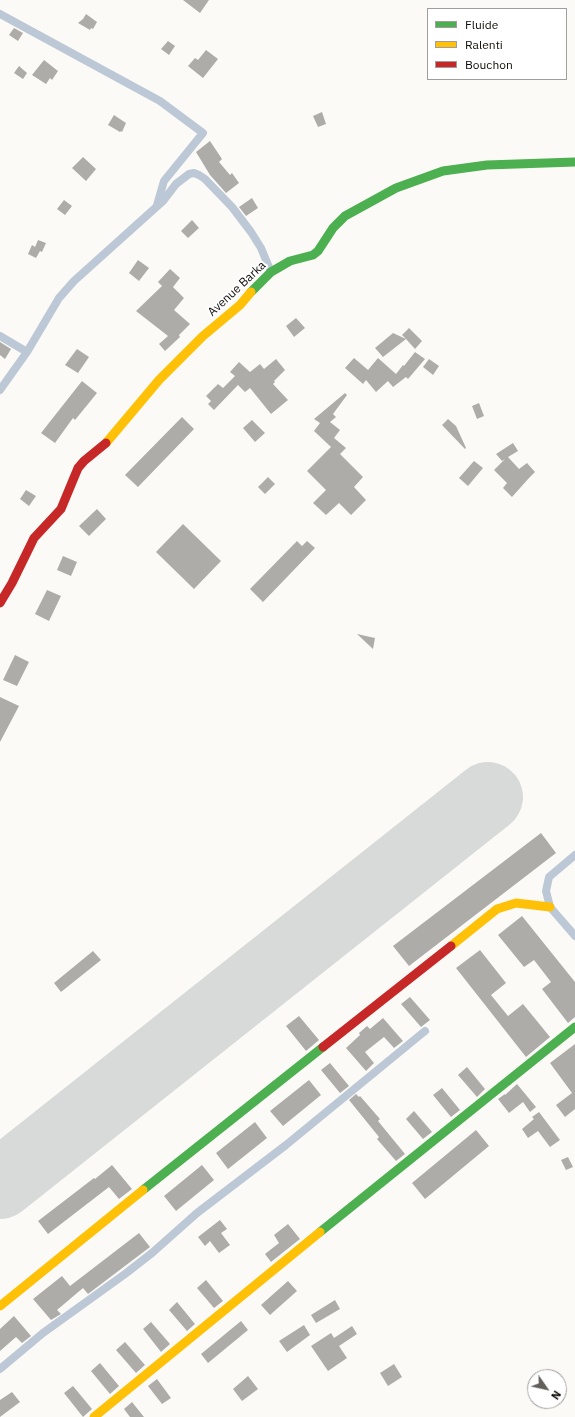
<!DOCTYPE html>
<style>
body{margin:0}
#map{position:relative;width:575px;height:1417px;overflow:hidden;background:#fcfaf7;font-family:"IBM Plex Sans",sans-serif}
canvas{display:block}
.legend{position:absolute;left:427px;top:8px;width:140px;height:72px;box-sizing:border-box;background:#fff;border:1px solid #9f9e9d;margin:0;padding:5px 7px;list-style:none;font-size:12px;color:#0e0c09}
.legend li{display:flex;align-items:center;gap:8px;height:20px}
.legend b{width:20px;border:1px solid #9f9e9d}
.north{position:absolute;left:527px;top:1369px;width:40px;height:40px;box-sizing:border-box;background:#fff;border:1px solid #9f9e9d;border-radius:50%;rotate:124deg;font-size:11px;font-weight:700;line-height:16px;text-align:center;color:#0e0c09}
.north::after{content:'';display:block;margin:auto;width:14px;height:18px;background:#615f5c;clip-path:polygon(50% 0,100% 100%,50% 72%,0 100%)}
</style>
<div id="map">
<canvas width="575" height="1417"></canvas>
<ul class="legend">
<li><b style="height:5px;background:#4caf50"></b>Fluide</li>
<li><b style="height:5px;background:#ffc107"></b>Ralenti</li>
<li><b style="height:5px;background:#c62828"></b>Bouchon</li>
</ul>
<div class="north">N</div>
</div>
<script>
const ctx = document.querySelector('canvas').getContext('2d');
ctx.lineJoin = 'round';
function trace(path, color, width, dash) { ctx.strokeStyle = color; ctx.lineWidth = width; ctx.lineCap = dash ? 'butt' : 'round'; ctx.setLineDash(dash || []); ctx.stroke(path); }
function fillPath(path, color) { ctx.fillStyle = color; ctx.fill(path, 'evenodd'); }
function write(font, color, halo, rows, align = 'center') {
  ctx.font = font + ' "IBM Plex Sans",sans-serif'; ctx.lineWidth = 4; ctx.setLineDash([]); ctx.textBaseline = 'middle'; ctx.strokeStyle = halo; ctx.fillStyle = color; for (const [text, x, y, turn = 0] of rows) {
    ctx.save(); ctx.translate(x, y); ctx.rotate((+turn || 0) * Math.PI / 180); ctx.textAlign = isNaN(turn) ? turn : align; if (halo) ctx.strokeText(text, 0, 0); ctx.fillText(text, 0, 0); ctx.restore();
  }
}
const runway = new Path2D(`
 M 0,1184 L 488,797`);
const building = new Path2D(`
 M 183,0 L 209,0 L 200,13 Z
 M 86,14 L 97,22 L 93,29 L 91,28 L 90,30 L 78,23 L 83,19 Z
 M 14,28 L 23,33 L 18,41 L 9,35 Z
 M 168,41 L 175,46 L 169,55 L 161,49 Z
 M 206,50 L 218,59 L 203,78 L 188,66 L 195,58 L 198,60 Z
 M 44,60 L 58,71 L 52,80 L 50,78 L 46,84 L 32,75 Z
 M 19,66 L 27,73 L 23,79 L 14,73 Z
 M 322,112 L 326,124 L 318,127 L 313,116 Z
 M 114,115 L 126,123 L 122,132 L 121,131 L 120,132 L 108,125 Z
 M 210,141 L 222,159 L 219,162 L 230,175 L 232,173 L 239,183 L 226,193 L 210,175 L 196,152 Z
 M 83,157 L 96,169 L 86,181 L 72,168 Z
 M 252,198 L 258,208 L 246,216 L 239,207 Z
 M 64,200 L 72,206 L 65,215 L 57,209 Z
 M 192,220 L 199,228 L 188,238 L 181,231 Z
 M 38,240 L 46,243 L 42,252 L 40,251 L 36,258 L 28,254 L 32,245 L 35,247 Z
 M 138,260 L 149,268 L 139,281 L 129,273 Z
 M 170,269 L 180,278 L 173,287 L 184,298 L 174,310 L 190,324 L 179,335 L 180,337 L 165,351 L 159,344 L 168,336 L 136,311 L 162,286 L 158,282 Z
 M 296,318 L 305,328 L 294,337 L 286,326 Z
 M 409,328 L 422,341 L 415,349 L 406,339 L 383,357 L 375,348 L 393,333 L 406,339 L 402,335 Z
 M 0,342 L 11,349 L 5,359 L 0,355 Z
 M 77,349 L 89,357 L 78,373 L 65,365 Z
 M 415,352 L 425,359 L 408,379 L 406,377 L 393,387 L 388,381 L 376,392 L 366,380 L 363,384 L 345,368 L 354,358 L 368,370 L 378,358 L 396,374 L 403,365 L 404,366 Z
 M 276,359 L 285,370 L 274,381 L 275,382 L 273,384 L 288,400 L 271,414 L 250,388 L 245,392 L 238,385 L 214,410 L 208,404 L 211,401 L 206,396 L 218,384 L 223,388 L 235,376 L 230,372 L 239,362 L 250,372 L 260,364 L 264,369 Z
 M 429,359 L 439,366 L 433,375 L 423,367 Z
 M 82,381 L 97,393 L 75,420 L 73,418 L 55,443 L 41,433 Z
 M 345,393 L 347,395 L 333,414 L 336,417 L 330,422 L 340,430 L 334,438 L 346,448 L 340,454 L 363,477 L 354,487 L 366,500 L 351,515 L 339,503 L 326,515 L 313,503 L 326,490 L 307,471 L 331,447 L 314,431 L 320,423 L 314,419 Z
 M 479,403 L 484,416 L 477,419 L 472,406 Z
 M 182,417 L 194,429 L 138,487 L 125,475 Z
 M 448,419 L 456,426 L 466,448 L 465,449 L 442,425 Z
 M 252,420 L 265,433 L 255,442 L 243,428 Z
 M 513,443 L 518,451 L 508,457 L 519,469 L 527,463 L 535,472 L 529,478 L 512,497 L 503,488 L 507,483 L 494,470 L 505,459 L 502,461 L 496,454 Z
 M 474,461 L 483,468 L 468,486 L 459,478 Z
 M 268,477 L 275,484 L 265,494 L 258,487 Z
 M 26,490 L 36,496 L 29,506 L 20,499 Z
 M 97,509 L 106,519 L 89,536 L 79,526 Z
 M 183,524 L 221,561 L 194,589 L 156,552 Z
 M 297,541 L 302,546 L 307,541 L 315,548 L 263,602 L 250,589 Z
 M 63,556 L 77,562 L 71,576 L 57,570 Z
 M 47,590 L 61,596 L 49,621 L 35,614 Z
 M 357,634 L 375,638 L 373,649 Z
 M 15,655 L 29,662 L 17,686 L 3,680 Z
 M 0,697 L 19,706 L 0,742 Z
 M 541,833 L 556,853 L 409,966 L 393,946 Z
 M 522,916 L 575,982 L 575,1017 L 568,1023 L 542,989 L 551,982 L 534,960 L 524,967 L 498,935 Z
 M 480,950 L 506,983 L 491,995 L 508,1016 L 523,1004 L 550,1037 L 526,1057 L 456,968 Z
 M 93,951 L 101,960 L 61,992 L 54,983 Z
 M 410,997 L 430,1020 L 421,1027 L 401,1004 Z
 M 299,1016 L 319,1040 L 306,1051 L 286,1026 Z
 M 383,1018 L 403,1041 L 394,1048 L 384,1037 L 365,1052 L 374,1063 L 366,1071 L 346,1048 L 360,1035 L 359,1033 L 367,1026 L 370,1029 Z
 M 575,1044 L 575,1109 L 565,1117 L 556,1105 L 572,1093 L 550,1063 Z
 M 330,1063 L 349,1086 L 340,1093 L 321,1070 Z
 M 467,1067 L 485,1089 L 477,1097 L 458,1075 Z
 M 309,1080 L 321,1095 L 283,1126 L 270,1111 Z
 M 517,1084 L 536,1107 L 530,1112 L 523,1102 L 509,1113 L 498,1099 L 505,1094 L 505,1095 Z
 M 442,1088 L 460,1110 L 451,1117 L 433,1095 Z
 M 356,1094 L 359,1097 L 360,1096 L 380,1119 L 378,1121 L 405,1154 L 396,1161 L 377,1139 L 379,1137 L 349,1100 Z
 M 414,1111 L 432,1132 L 423,1139 L 406,1119 Z
 M 539,1112 L 560,1140 L 550,1147 L 538,1131 L 528,1138 L 522,1129 L 534,1119 L 532,1117 Z
 M 255,1122 L 267,1138 L 228,1169 L 216,1153 Z
 M 476,1130 L 489,1146 L 425,1199 L 412,1183 Z
 M 568,1157 L 573,1167 L 566,1170 L 561,1160 Z
 M 112,1165 L 132,1189 L 119,1199 L 109,1187 L 48,1234 L 38,1221 L 94,1178 L 95,1179 Z
 M 202,1165 L 214,1180 L 176,1211 L 164,1196 Z
 M 220,1220 L 227,1229 L 221,1233 L 230,1245 L 219,1253 L 210,1241 L 205,1246 L 198,1237 Z
 M 288,1224 L 300,1239 L 271,1262 L 265,1254 L 279,1243 L 274,1235 Z
 M 139,1233 L 150,1247 L 88,1294 L 83,1288 L 57,1310 L 61,1314 L 51,1320 L 33,1299 L 62,1276 L 70,1286 Z
 M 206,1280 L 223,1301 L 214,1308 L 197,1288 Z
 M 288,1281 L 297,1291 L 270,1315 L 261,1305 Z
 M 335,1300 L 340,1309 L 316,1323 L 311,1315 Z
 M 177,1302 L 195,1324 L 187,1331 L 169,1310 Z
 M 14,1316 L 31,1336 L 22,1343 L 16,1337 L 0,1351 L 0,1329 Z
 M 241,1321 L 248,1330 L 208,1363 L 201,1354 Z
 M 151,1322 L 170,1344 L 161,1352 L 143,1329 Z
 M 304,1325 L 310,1335 L 287,1352 L 279,1341 Z
 M 352,1326 L 357,1334 L 339,1346 L 347,1358 L 328,1371 L 311,1346 L 331,1333 L 334,1338 Z
 M 125,1342 L 145,1365 L 136,1373 L 116,1350 Z
 M 100,1363 L 119,1386 L 110,1394 L 91,1371 Z
 M 394,1364 L 402,1377 L 388,1386 L 380,1373 Z
 M 248,1376 L 258,1389 L 242,1401 L 233,1389 Z
 M 157,1379 L 171,1398 L 162,1404 L 148,1386 Z
 M 73,1386 L 92,1409 L 83,1417 L 64,1393 Z
 M 12,1392 L 20,1402 L 0,1417 L 0,1400 Z
 M 132,1402 L 144,1417 L 130,1417 L 124,1409 Z`);
const street = new Path2D(`
 M 0,14 L 160,101 L 203,133 L 164,181 L 157,205
 M 0,336 L 27,352
 M 0,390 L 27,352 L 59,298 L 74,281 L 163,201 L 176,184 L 189,174 L 194,173 L 199,175 L 205,179 L 232,207 L 251,232 L 261,248 L 271,272
 M 575,855 L 549,877 L 546,891 L 550,907 L 575,936
 M 0,1369 L 43,1333 L 125,1274 L 152,1253 L 197,1213 L 286,1145 L 425,1031`);
const fast = new Path2D(`
 M 251,292 L 271,272 L 290,261 L 313,255 L 318,251 L 333,228 L 345,216 L 396,188 L 443,171 L 487,165 L 575,162
 M 143,1190 L 323,1047
 M 320,1232 L 575,1027`);
const slow = new Path2D(`
 M 106,443 L 159,380 L 203,336 L 240,305 L 251,292
 M 451,946 L 497,909 L 516,903 L 550,907
 M 0,1306 L 143,1190
 M 94,1417 L 320,1232`);
const jam = new Path2D(`
 M 0,603 L 12,583 L 34,538 L 61,509 L 78,468 L 84,461 L 106,443
 M 323,1047 L 451,946`);
const streetNames = [
 ["Avenue Barka",237,289,-43]
];
trace(runway, '#d8dada', 70);
fillPath(building, '#aeaca9');
trace(street, '#bcc8d5', 8);
trace(fast, '#4caf50', 9);
trace(slow, '#ffc107', 9);
trace(jam, '#c62828', 9);
write('12px', '#0e0c09', '#fff', streetNames);
</script>
